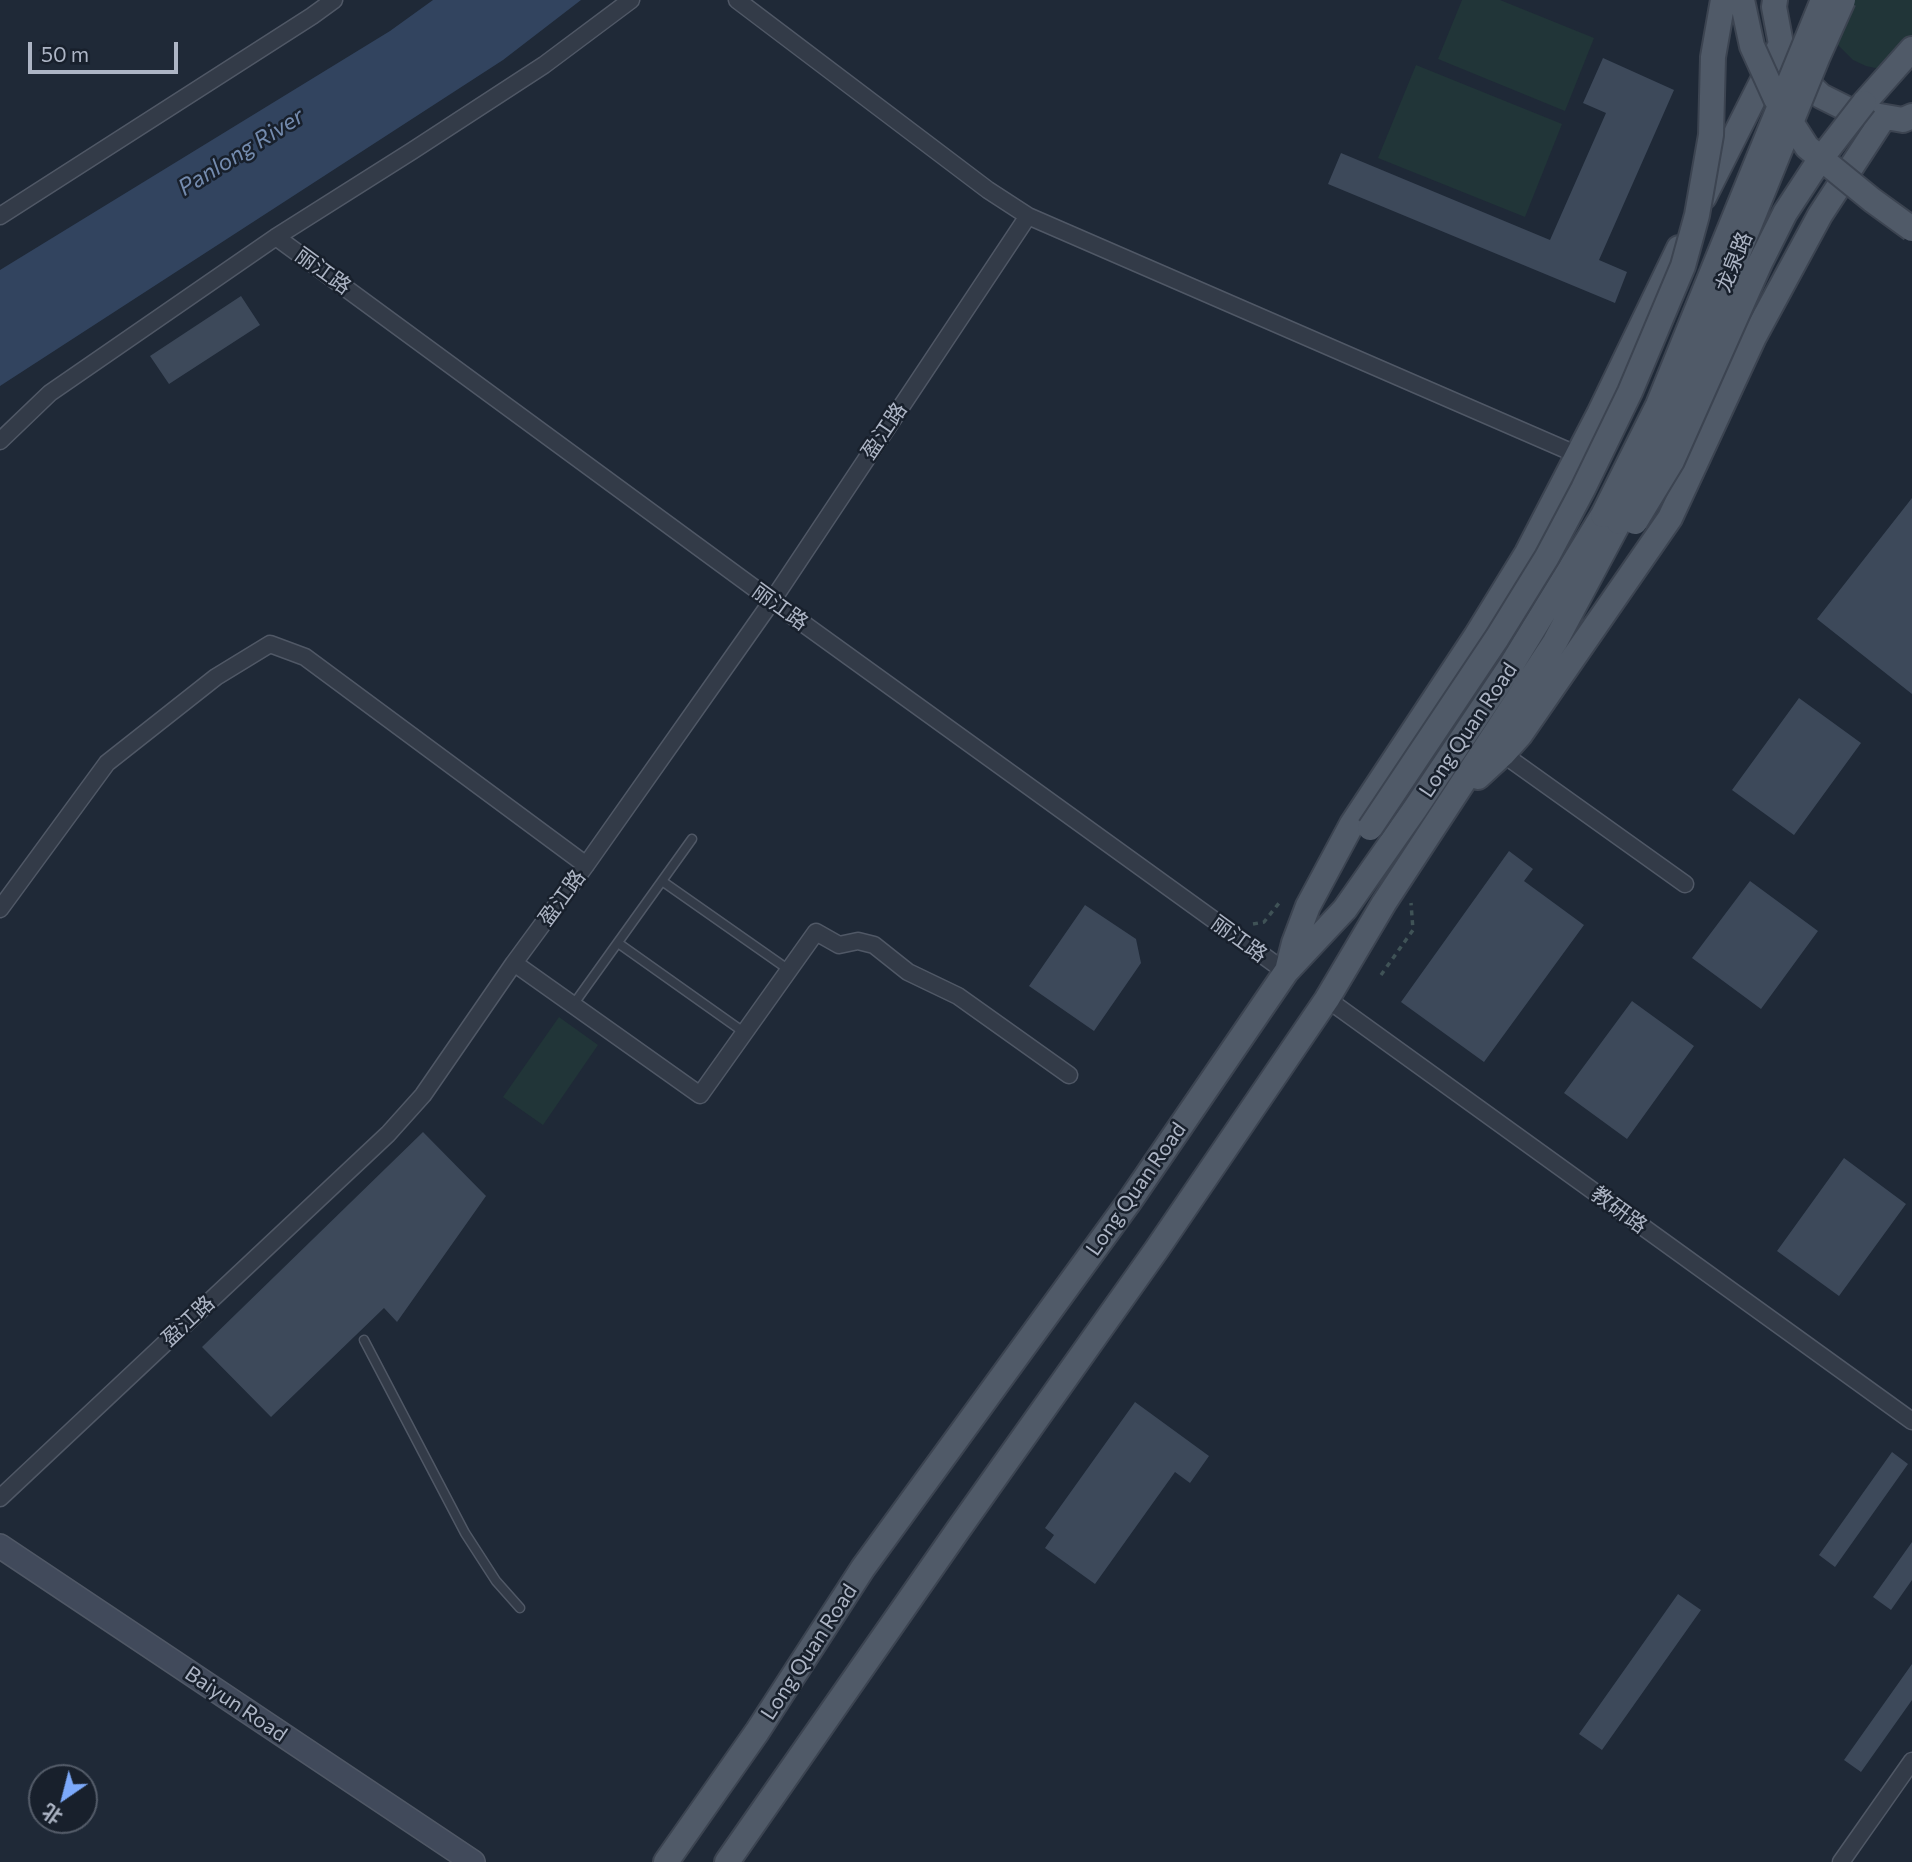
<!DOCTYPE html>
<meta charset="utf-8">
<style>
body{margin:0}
#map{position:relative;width:1912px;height:1862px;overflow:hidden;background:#1f2937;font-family:Commissioner,"Noto Sans SC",sans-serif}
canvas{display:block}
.north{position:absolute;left:28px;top:1764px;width:70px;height:70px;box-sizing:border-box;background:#18202c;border:2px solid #545c69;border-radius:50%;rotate:215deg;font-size:19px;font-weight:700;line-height:28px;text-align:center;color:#adb5c5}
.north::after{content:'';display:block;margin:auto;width:24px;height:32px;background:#7ca9fa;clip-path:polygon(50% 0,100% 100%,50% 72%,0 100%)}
.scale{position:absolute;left:28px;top:42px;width:150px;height:32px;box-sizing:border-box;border:4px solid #adb5c5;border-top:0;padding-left:9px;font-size:21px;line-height:24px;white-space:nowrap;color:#adb5c5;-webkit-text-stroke:5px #18202c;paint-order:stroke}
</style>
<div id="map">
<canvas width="1912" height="1862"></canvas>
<div class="north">北</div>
<div class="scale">50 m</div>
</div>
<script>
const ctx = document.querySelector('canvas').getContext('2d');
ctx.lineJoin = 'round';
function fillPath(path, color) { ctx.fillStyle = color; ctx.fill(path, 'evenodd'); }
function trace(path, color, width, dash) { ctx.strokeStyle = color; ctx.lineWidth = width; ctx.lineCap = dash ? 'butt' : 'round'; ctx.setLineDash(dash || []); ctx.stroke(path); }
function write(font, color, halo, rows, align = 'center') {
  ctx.font = font + ' Commissioner,"Noto Sans SC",sans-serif'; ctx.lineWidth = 5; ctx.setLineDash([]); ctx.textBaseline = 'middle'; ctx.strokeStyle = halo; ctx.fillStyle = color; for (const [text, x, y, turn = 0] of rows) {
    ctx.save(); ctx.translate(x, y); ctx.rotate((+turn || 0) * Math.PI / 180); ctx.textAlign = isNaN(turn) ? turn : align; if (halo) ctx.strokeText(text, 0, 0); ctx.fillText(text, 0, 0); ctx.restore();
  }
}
const green = new Path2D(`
 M 1462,0 L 1500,0 L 1594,38 L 1565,111 L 1438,59 Z
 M 1823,0 L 1912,0 L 1912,63 L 1880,69 L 1866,66 L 1853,60 L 1833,40 Z
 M 1416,65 L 1562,124 L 1525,217 L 1378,158 Z
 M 559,1017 L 598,1045 L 543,1125 L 503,1097 Z`);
const water = new Path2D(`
 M 433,0 L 581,0 L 503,60 L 0,386 L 0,270 L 390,31 Z`);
const building = new Path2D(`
 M 1603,58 L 1674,90 L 1599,260 L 1627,272 L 1615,303 L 1328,184 L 1341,153 L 1550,240 L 1606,113 L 1583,103 Z
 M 241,296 L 260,325 L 169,384 L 150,356 Z
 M 1912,498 L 1912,694 L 1817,619 Z
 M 1799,698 L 1861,743 L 1794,835 L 1732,790 Z
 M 1509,851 L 1533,869 L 1524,881 L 1584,925 L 1484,1062 L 1401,1002 Z
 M 1750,881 L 1818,931 L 1761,1009 L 1692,958 Z
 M 1085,905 L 1136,939 L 1141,963 L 1094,1031 L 1029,986 Z
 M 1632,1001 L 1694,1046 L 1627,1139 L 1564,1093 Z
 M 423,1132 L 486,1196 L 397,1322 L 384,1308 L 271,1417 L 202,1347 Z
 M 1844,1158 L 1906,1204 L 1839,1296 L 1777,1251 Z
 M 1135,1402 L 1209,1456 L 1190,1483 L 1175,1472 L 1095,1584 L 1045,1548 L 1054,1535 L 1045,1528 Z
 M 1892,1452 L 1908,1464 L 1835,1567 L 1819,1555 Z
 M 1912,1542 L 1912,1580 L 1891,1610 L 1873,1597 Z
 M 1678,1594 L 1701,1610 L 1602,1750 L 1579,1734 Z
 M 1912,1664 L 1912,1700 L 1861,1772 L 1844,1760 Z`);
const path = new Path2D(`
 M 1253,924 L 1264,922 L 1279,903
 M 1381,975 L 1413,930 L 1411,903`);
const lane = new Path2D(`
 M 662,881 L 789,970
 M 618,943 L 745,1033
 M 573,1005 L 692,839
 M 364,1340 L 465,1533 L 496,1581 L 520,1608`);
const street = new Path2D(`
 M 737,0 L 988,190 L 1028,216 L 1578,455
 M 0,216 L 312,16 L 334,0
 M 276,237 L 772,601 L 1286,972
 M 0,441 L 50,393 L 276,237 L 412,151 L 544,65 L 631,0
 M 1503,754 L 1685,884
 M 0,909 L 107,763 L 216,677 L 270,644 L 305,657 L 586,865
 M 514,963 L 700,1095 L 816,932 L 839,945 L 858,941 L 874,945 L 908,972 L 958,996 L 1069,1075
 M 1327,999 L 1912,1421
 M 0,1498 L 388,1134 L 423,1095 L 514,963 L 586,865 L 772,601 L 1028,216
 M 1841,1862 L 1912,1761`);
const secondary = new Path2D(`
 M 0,1546 L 473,1862`);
const primary = new Path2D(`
 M 1775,0 L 1774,7 L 1781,44 L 1797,73 L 1821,96 L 1851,111 L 1903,120 L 1912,116
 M 1864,103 L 1912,49
 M 1704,197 L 1781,44
 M 1478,777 L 1503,754 L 1520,735 L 1670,518 L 1754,337 L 1820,215 L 1884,117
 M 1288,967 L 1294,943 L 1308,906 L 1352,824 L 1476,636 L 1527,553 L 1599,414 L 1679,248
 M 666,1862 L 757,1732 L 863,1568 L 1129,1202 L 1286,972 L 1345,909 L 1415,809 L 1512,664 L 1603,515
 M 727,1862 L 958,1530 L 1157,1249 L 1327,999 L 1384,903 L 1555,642 L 1619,522`);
const primaryBridge = new Path2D(`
 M 1742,0 L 1752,46 L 1776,99 L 1807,147 L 1872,200 L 1912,229
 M 1603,515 L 1658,405 L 1823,0
 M 1619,522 L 1674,411 L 1818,56 L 1843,0
 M 1635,522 L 1672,461 L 1760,263 L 1785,213 L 1819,161 L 1864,103
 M 1370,828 L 1497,638 L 1547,557 L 1583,489 L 1630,392 L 1683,266 L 1697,215 L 1711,135 L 1713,57 L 1723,0`);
const streetNames = [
 ["龙泉路",1734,262,-68],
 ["丽江路",323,271,36],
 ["盈江路",884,431,-56],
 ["丽江路",780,607,36],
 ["Long Quan Road",1468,730,-56],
 ["盈江路",562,898,-54],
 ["丽江路",1239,939,36],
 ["Long Quan Road",1136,1189,-55],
 ["教研路",1619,1210,36],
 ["盈江路",188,1321,-43],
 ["Long Quan Road",809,1652,-57],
 ["Baiyun Road",236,1704,34]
];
const waterNames = [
 ["Panlong River",241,152,-32]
];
fillPath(green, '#213538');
fillPath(water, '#32445f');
fillPath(building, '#3d495a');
trace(lane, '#505866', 11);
trace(street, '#505866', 19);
trace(secondary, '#505866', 26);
trace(primary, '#3c4451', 28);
trace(path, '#3f5256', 3.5, [5, 5]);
trace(lane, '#333b48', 8);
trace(street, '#333b48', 16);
trace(secondary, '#414a5b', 23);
trace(primary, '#505a68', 24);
trace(primaryBridge, '#3c4451', 28, []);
trace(primaryBridge, '#505a68', 24);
write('21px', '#adb5c5', '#18202c', streetNames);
write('italic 23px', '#748bae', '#18202c', waterNames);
</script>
